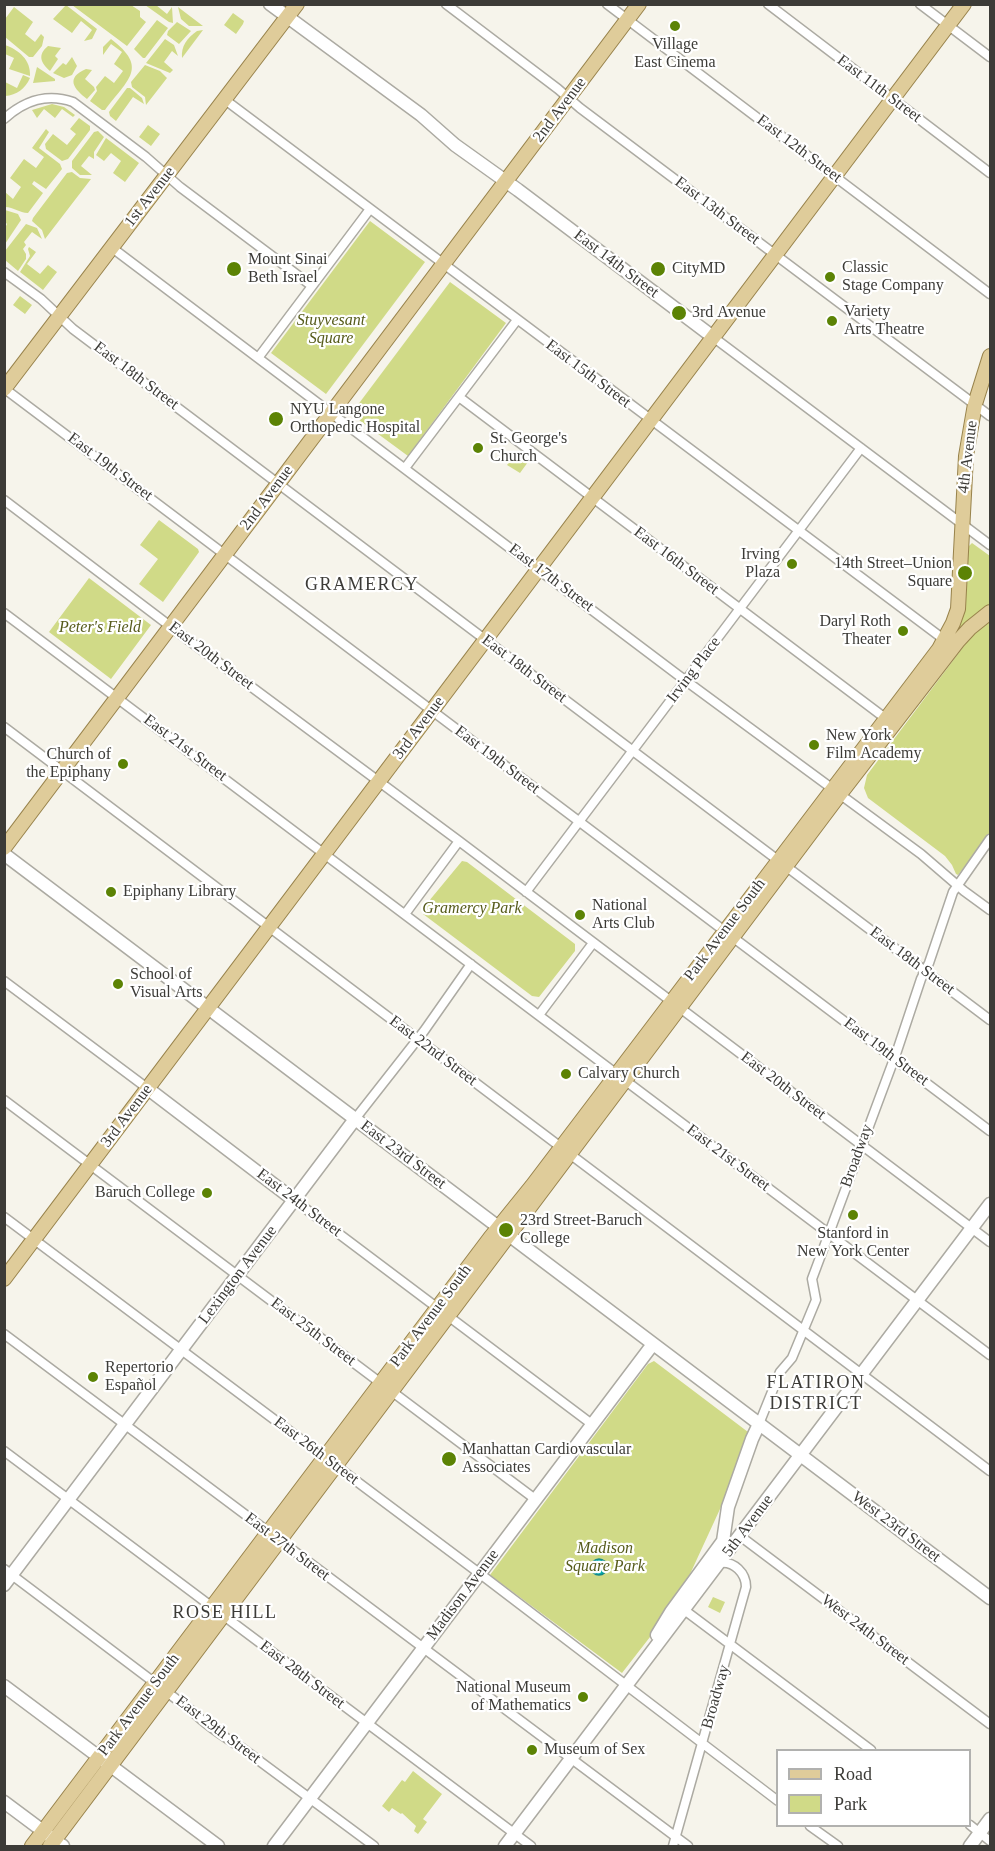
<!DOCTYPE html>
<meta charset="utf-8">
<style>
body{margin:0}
#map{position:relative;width:995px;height:1851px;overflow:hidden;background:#f6f4eb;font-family:Georgia,serif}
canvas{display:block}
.frame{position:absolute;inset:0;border:6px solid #3c3b37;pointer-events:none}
.legend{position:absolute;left:776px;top:1749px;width:195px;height:78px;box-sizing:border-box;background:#fff;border:2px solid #b1b1af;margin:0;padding:8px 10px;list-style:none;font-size:18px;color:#3c3b37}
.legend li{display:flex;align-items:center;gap:12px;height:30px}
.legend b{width:30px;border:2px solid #b1b1af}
</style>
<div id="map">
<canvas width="995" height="1851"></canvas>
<div class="frame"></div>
<ul class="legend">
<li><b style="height:8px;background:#dfcc9a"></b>Road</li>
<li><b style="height:16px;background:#d0da87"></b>Park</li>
</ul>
</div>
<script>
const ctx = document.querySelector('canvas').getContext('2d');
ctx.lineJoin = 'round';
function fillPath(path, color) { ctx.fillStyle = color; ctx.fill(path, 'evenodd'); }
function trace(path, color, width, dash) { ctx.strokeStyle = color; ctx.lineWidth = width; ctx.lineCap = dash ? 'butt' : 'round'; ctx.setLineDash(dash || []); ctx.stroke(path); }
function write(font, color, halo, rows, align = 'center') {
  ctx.font = font + ' Georgia,serif'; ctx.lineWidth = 4.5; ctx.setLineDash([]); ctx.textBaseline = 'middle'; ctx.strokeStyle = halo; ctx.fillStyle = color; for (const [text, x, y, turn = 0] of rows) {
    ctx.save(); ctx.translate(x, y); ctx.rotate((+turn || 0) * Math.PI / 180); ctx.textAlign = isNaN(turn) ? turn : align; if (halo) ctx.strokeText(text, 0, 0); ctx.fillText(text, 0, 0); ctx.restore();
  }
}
const green = new Path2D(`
 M 66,5 L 97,29 L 92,39 L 84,41 L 92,30 L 81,21 L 72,33 L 53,19 Z
 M 72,5 L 131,5 L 140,11 L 140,17 L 146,22 L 127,46 Z
 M 145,5 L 156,5 L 167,14 L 172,7 L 173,23 L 169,22 Z
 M 14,7 L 33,22 L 25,34 L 35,42 L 41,34 L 44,37 L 42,46 L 33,57 L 29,57 L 5,37 L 5,19 Z
 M 178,7 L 203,26 L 189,26 L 181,19 Z
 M 233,13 L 244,21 L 243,24 L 236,34 L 224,25 Z
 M 157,20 L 168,28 L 145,58 L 143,58 L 134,49 Z
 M 177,22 L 191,31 L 179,44 L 167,35 L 168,31 Z
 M 203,30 L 182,58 C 181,46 187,38 197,31 Z
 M 111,39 C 149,68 128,79 105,110 L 102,110 L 90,101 L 97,91 L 96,87 L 105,76 L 114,83 L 123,71 L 114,64 L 122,52 L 111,44 L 103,55 L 103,47 Z
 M 165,39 L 174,45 L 178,56 L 172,51 L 164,62 L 173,70 L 170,73 L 146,63 Z
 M 5,45 C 19,50 31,60 30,76 L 9,69 L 14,58 L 5,54 Z
 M 48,46 L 61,48 L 55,56 L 58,59 L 50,71 C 41,63 37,55 48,46 Z
 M 72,57 L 77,66 L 72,75 L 64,78 L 53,73 L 63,63 L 66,65 Z
 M 145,65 L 160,71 L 167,78 L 146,105 L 145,97 L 132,87 L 131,82 Z
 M 37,67 L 55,79 L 55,81 L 33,83 Z
 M 86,69 L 92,70 L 85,79 L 94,87 L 95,90 L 87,99 C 74,89 65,78 86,69 Z
 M 23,75 L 30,78 C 25,89 17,95 5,96 L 5,82 L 17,88 Z
 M 127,88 L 130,88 L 142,98 L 144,104 L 133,97 L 116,121 L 110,116 L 109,112 Z
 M 52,104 L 64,107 L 75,115 L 73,117 L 62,109 L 55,118 L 44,109 L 37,118 L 32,110 Z
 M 79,118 L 90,126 L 90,130 L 68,159 L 62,161 L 46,149 L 45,144 L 53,134 L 67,145 L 76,134 L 70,129 Z
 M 148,125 L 160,134 L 151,146 L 139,137 Z
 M 46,129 L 49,132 L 39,148 L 60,164 L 62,169 L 46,189 L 34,181 L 32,184 L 43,193 L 28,213 C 19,213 14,207 5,207 L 5,192 L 13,199 L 21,187 L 10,178 L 24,159 L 36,168 L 44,157 L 32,148 Z
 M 98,131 L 104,137 L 94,152 L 94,159 L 89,156 L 81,166 L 92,175 L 80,175 L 72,168 L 72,161 L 94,132 Z
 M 106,138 L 139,163 L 125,182 L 113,173 L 121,161 L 111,153 L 104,161 L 96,155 Z
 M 72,172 L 80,178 L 91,179 L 45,239 L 42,230 L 32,221 L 33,218 L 67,173 Z
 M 5,210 L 18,214 L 21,220 L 5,244 L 5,228 L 7,224 L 5,222 Z
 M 370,221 L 425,262 L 326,394 L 271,353 Z
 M 26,224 L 37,228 L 42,239 L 32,232 L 24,242 L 26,245 L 23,249 L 26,254 L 26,259 L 18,271 L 5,260 L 5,251 Z
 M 29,247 L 36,252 L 27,264 L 40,274 L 48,265 L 57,272 L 43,290 L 20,272 L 30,256 L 28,249 Z
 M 450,282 L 506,323 L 408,456 L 351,414 Z
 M 20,296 L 32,305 L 25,314 L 13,305 Z
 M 516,453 L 528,462 L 520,473 L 507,465 Z
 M 159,520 L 198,549 L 199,552 L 163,602 L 139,584 L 158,559 L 140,545 Z
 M 972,543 L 990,556 L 990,606 L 955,634 L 965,610 L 968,547 Z
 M 89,578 L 151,625 L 111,679 L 49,632 Z
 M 990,621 L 990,834 L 958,875 L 956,874 L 952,865 L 945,856 L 868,798 L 864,788 L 867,775 L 970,638 Z
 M 462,861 L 467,862 L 575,944 L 575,951 L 539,997 L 532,996 L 423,914 L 424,907 Z
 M 654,1361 L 748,1432 L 726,1496 L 691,1572 L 664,1619 L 622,1673 L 490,1575 L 648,1364 Z
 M 713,1597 L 725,1602 L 720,1613 L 708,1607 Z
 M 413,1771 L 442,1794 L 423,1819 L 427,1822 L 418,1834 L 414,1831 L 416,1826 L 402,1813 L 401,1814 L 392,1808 L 389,1812 L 382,1806 L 402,1780 L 405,1782 Z`);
const water = new Path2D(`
 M591 1567a8 8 0 1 1 16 0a8 8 0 1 1-16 0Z`);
const street = new Path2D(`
 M 446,4 L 558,89 L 580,108 L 990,416
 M 607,4 L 990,294
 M 768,4 L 990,173
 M 920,4 L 990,57
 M 224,99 L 946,641
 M 4,119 C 25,100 47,93 73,102 L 146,157 L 180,187 L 312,286
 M 111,247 L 678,675 L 921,854 L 964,891 L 990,910
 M 4,272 L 41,299 L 73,329 L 990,1020
 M 713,337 L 990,545
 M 258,358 L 370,209
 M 5,389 L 990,1131
 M 459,397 L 889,721
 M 405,468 L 517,320
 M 4,500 L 191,642 L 459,841 L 990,1242
 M 4,613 L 990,1355
 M 4,727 L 990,1471
 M 526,892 L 861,448
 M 405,914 L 459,841
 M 4,981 L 147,1088
 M 539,1015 L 593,943
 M 4,1100 L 535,1499
 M 355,1119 L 424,1031 L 471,964
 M 294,1200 L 593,1425
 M 4,1217 L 479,1573 L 778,1801
 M 4,1334 L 688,1846
 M 759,1424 L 780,1372 L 792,1358 L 816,1300 L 812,1279 L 897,1051 L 921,979 L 929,963 L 953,892 L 990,839
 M 4,1451 L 531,1846
 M 740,1536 L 990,1724
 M 4,1569 L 192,1711 C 207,1726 224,1737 242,1748 L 374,1846
 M 679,1606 L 871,1750
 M 970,1825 L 990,1841
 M 810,1826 L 838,1846
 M 673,1846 L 746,1587 C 746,1573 734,1561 720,1563`);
const secondary = new Path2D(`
 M 270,4 L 421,115 L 455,145 L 518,190 L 713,337
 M 4,854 L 990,1598
 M 147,1088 L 294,1200
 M 4,1585 L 355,1119
 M 657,1635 L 671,1612 L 723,1541 L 728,1507 L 752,1439 L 759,1424
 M 4,1686 L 218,1846
 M 4,1802 L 63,1846
 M 274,1846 L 653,1344
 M 505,1846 L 990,1204
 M 970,1846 L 990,1819`);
const primary = new Path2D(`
 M 4,389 L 297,4
 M 4,848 L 639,4
 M 4,1279 L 964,4
 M 32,1846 L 490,1238 L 532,1186 L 939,649 L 953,623 L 958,609 L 966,456 L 975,404 L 990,356
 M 50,1846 L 840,794 L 958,641 L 970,628 L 990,612`);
const markers = [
 [675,26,6,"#5c8305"],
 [234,269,8,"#5c8305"],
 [658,269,8,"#5c8305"],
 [830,277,6,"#5c8305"],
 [679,313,8,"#5c8305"],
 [832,321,6,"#5c8305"],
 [276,419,8,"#5c8305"],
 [478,448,6,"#5c8305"],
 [792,564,6,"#5c8305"],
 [965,573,8,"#5c8305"],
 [903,631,6,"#5c8305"],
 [814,745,6,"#5c8305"],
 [123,764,6,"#5c8305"],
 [111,892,6,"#5c8305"],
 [580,915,6,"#5c8305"],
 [118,984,6,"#5c8305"],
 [566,1074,6,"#5c8305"],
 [207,1193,6,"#5c8305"],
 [853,1215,6,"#5c8305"],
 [506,1230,8,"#5c8305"],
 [93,1377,6,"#5c8305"],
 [449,1459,8,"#5c8305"],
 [583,1697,6,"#5c8305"],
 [532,1750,6,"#5c8305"]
];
const poiNames = [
 ["Village",675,45,"center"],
 ["East Cinema",675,63,"center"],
 ["Mount Sinai",248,260],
 ["Beth Israel",248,278],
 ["Classic",842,268],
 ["Stage Company",842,286],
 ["CityMD",672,269],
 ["Variety",844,312],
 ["Arts Theatre",844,330],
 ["3rd Avenue",692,313],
 ["NYU Langone",290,410],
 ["Orthopedic Hospital",290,428],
 ["St. George's",490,439],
 ["Church",490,457],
 ["Irving",780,555,"right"],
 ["Plaza",780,573,"right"],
 ["14th Street–Union",952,564,"right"],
 ["Square",952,582,"right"],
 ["Daryl Roth",891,622,"right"],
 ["Theater",891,640,"right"],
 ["New York",826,736],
 ["Film Academy",826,754],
 ["Church of",111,755,"right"],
 ["the Epiphany",111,773,"right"],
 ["Epiphany Library",123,892],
 ["National",592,906],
 ["Arts Club",592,924],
 ["School of",130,975],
 ["Visual Arts",130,993],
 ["Calvary Church",578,1074],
 ["Baruch College",195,1193,"right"],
 ["23rd Street-Baruch",520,1221],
 ["College",520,1239],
 ["Stanford in",853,1234,"center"],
 ["New York Center",853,1252,"center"],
 ["Repertorio",105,1368],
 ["Español",105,1386],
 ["Manhattan Cardiovascular",462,1450],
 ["Associates",462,1468],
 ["National Museum",571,1688,"right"],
 ["of Mathematics",571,1706,"right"],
 ["Museum of Sex",544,1750]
];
const streetNames = [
 ["East 11th Street",879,89,37],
 ["2nd Avenue",560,110,-53],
 ["East 12th Street",799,149,37],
 ["1st Avenue",150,197,-52],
 ["East 13th Street",717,211,37],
 ["East 14th Street",616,264,37],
 ["East 15th Street",588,374,37],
 ["East 18th Street",136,376,37],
 ["4th Avenue",968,457,-83],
 ["East 19th Street",110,467,37],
 ["2nd Avenue",267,498,-53],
 ["East 16th Street",676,561,37],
 ["East 17th Street",551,578,37],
 ["East 20th Street",211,656,37],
 ["East 18th Street",524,669,37],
 ["Irving Place",694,670,-53],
 ["3rd Avenue",419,728,-53],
 ["East 21st Street",185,748,37],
 ["East 19th Street",497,760,37],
 ["Park Avenue South",725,930,-53],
 ["East 18th Street",912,961,37],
 ["East 22nd Street",433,1051,37],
 ["East 19th Street",886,1052,37],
 ["East 20th Street",783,1086,37],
 ["3rd Avenue",127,1116,-53],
 ["East 23rd Street",403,1155,37],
 ["Broadway",857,1156,-70],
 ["East 21st Street",728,1158,37],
 ["East 24th Street",299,1203,37],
 ["Lexington Avenue",238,1275,-53],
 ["Park Avenue South",431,1316,-53],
 ["East 25th Street",313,1332,37],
 ["East 26th Street",316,1451,37],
 ["5th Avenue",748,1526,-53],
 ["West 23rd Street",896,1527,37],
 ["East 27th Street",287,1547,37],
 ["Madison Avenue",463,1595,-53],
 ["West 24th Street",865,1630,37],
 ["East 28th Street",302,1675,37],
 ["Broadway",716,1697,-74],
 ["Park Avenue South",139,1705,-53],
 ["East 29th Street",218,1730,37]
];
const parkNames = [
 ["Stuyvesant",331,321],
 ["Square",331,339],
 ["Peter's Field",100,628],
 ["Gramercy Park",472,909],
 ["Madison",605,1549],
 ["Square Park",605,1567]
];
const neighbourhoodNames = [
 ["GRAMERCY",362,585],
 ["FLATIRON",816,1383],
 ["DISTRICT",816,1404],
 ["ROSE HILL",225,1613]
];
fillPath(green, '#d0da87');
fillPath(water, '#04abad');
trace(water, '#15898a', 1.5);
trace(street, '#acaaa2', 11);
trace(secondary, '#acaaa2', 15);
trace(primary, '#98834c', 16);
trace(street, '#fff', 8);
trace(secondary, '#fff', 12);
trace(primary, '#dfcc9a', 14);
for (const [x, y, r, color] of markers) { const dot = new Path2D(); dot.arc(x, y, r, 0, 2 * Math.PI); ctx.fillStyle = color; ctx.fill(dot); trace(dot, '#fff', 2); }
write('16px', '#3c3b37', '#fff', poiNames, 'left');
write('16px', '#3c3b37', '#fff', streetNames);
write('italic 16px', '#565b1b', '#fff', parkNames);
ctx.letterSpacing = '1.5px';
write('18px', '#3c3b37', '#fff', neighbourhoodNames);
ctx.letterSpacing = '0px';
</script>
